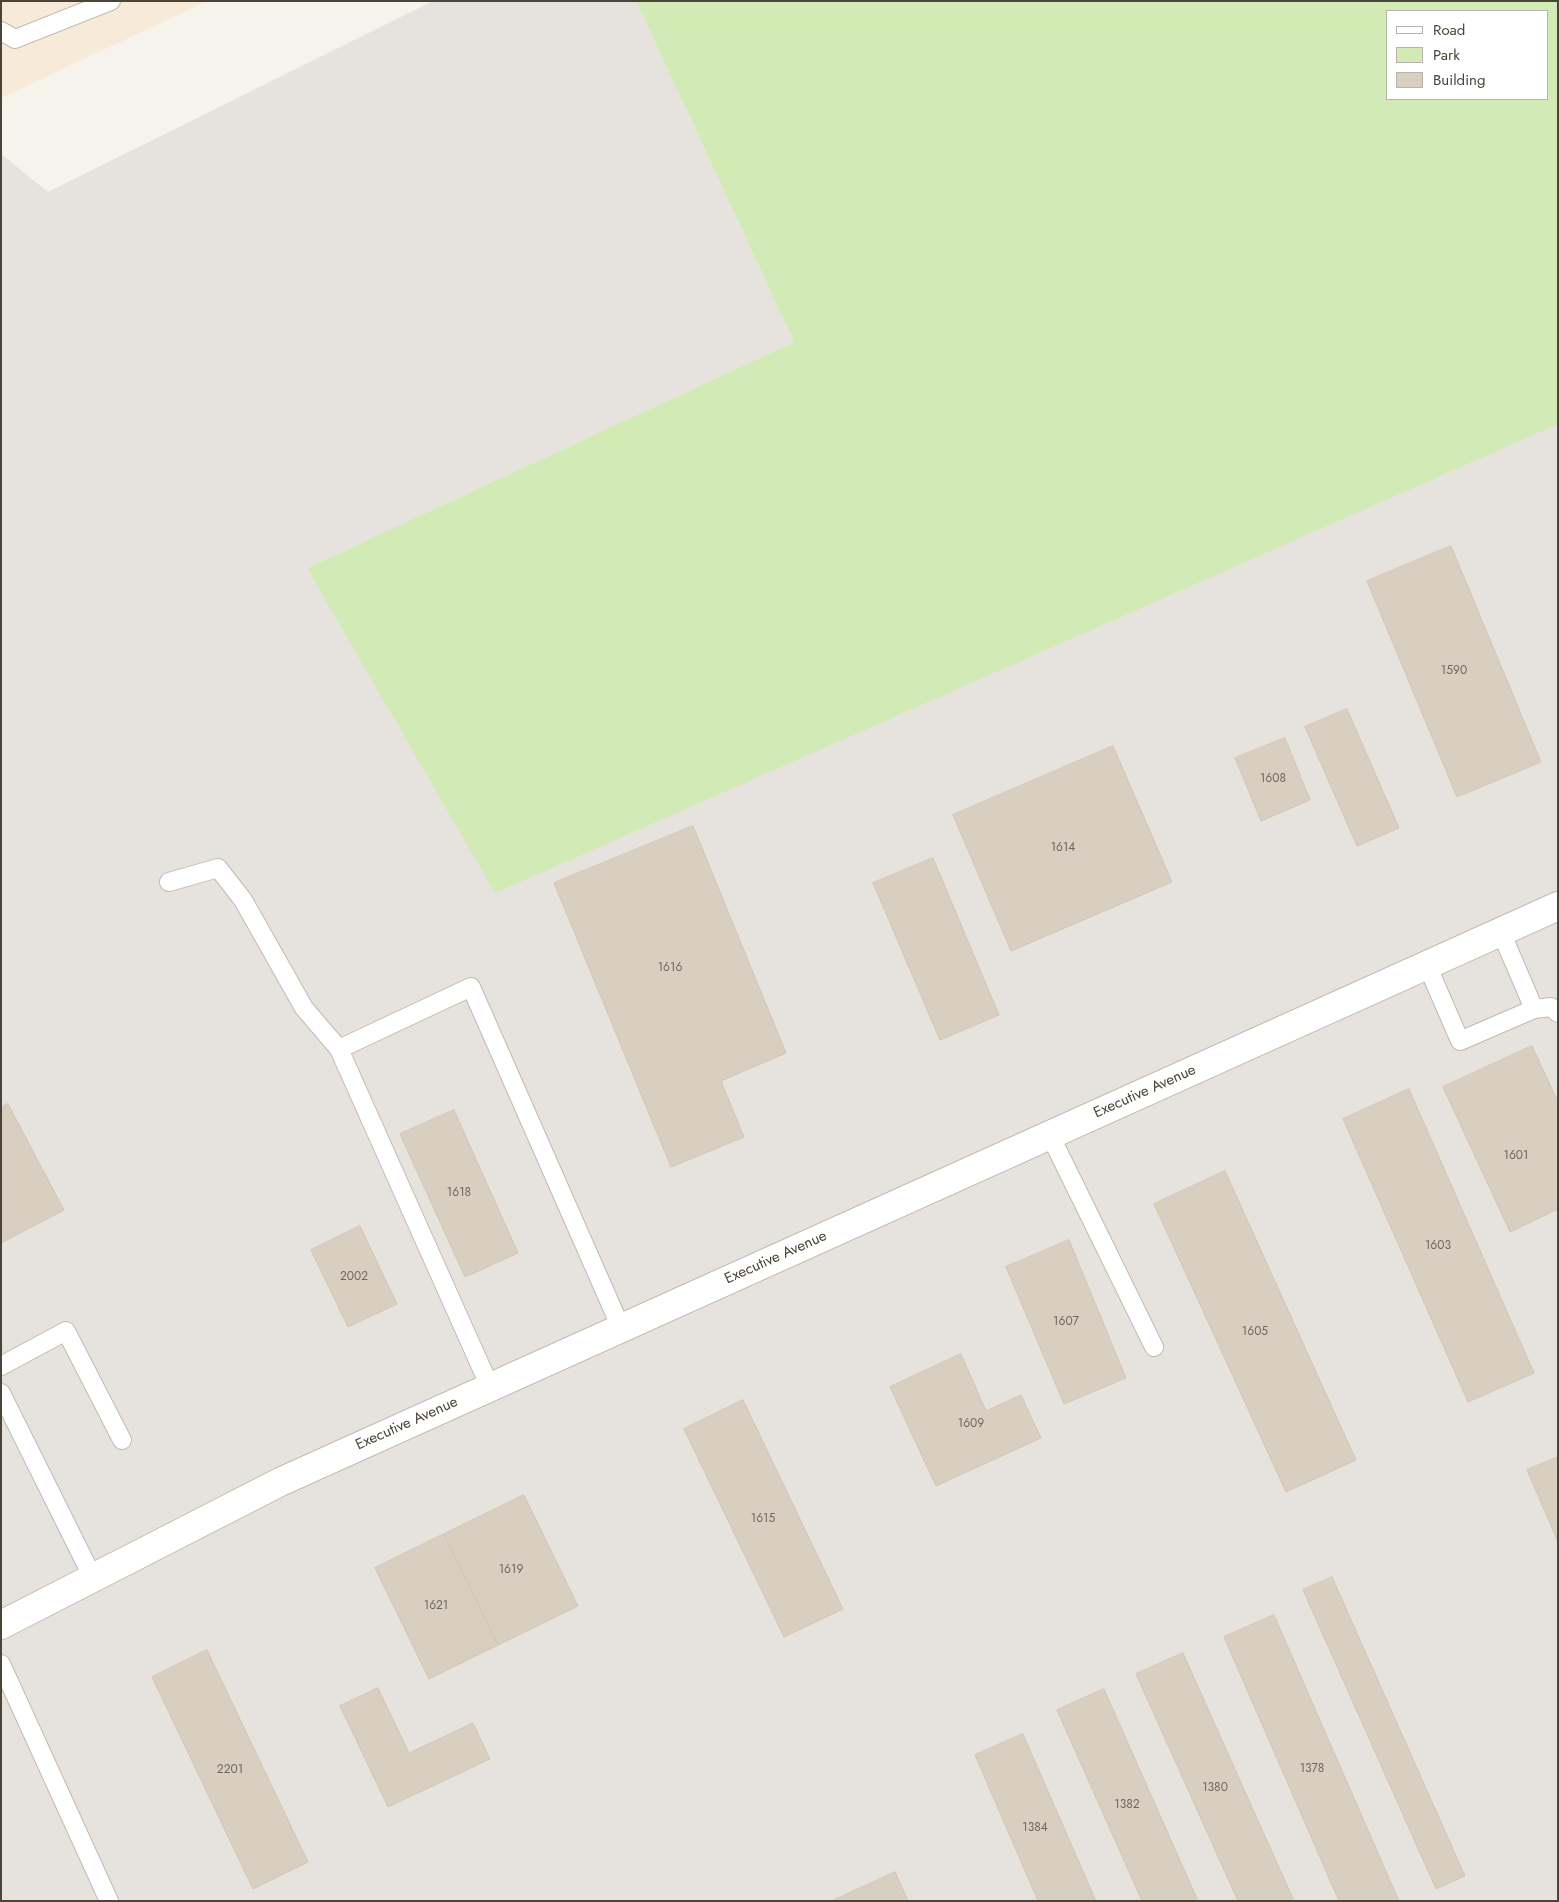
<!DOCTYPE html>
<style>
body{margin:0}
#map{position:relative;width:1559px;height:1902px;overflow:hidden;background:#f6f3ec;font-family:Jost,sans-serif}
canvas{display:block}
.frame{position:absolute;inset:0;border:2px solid #4b4439;pointer-events:none}
.legend{position:absolute;left:1386px;top:10px;width:162px;height:90px;box-sizing:border-box;background:#fff;border:1px solid #b7b4b0;margin:0;padding:6px 9px;list-style:none;font-size:15px;color:#4b4439}
.legend li{display:flex;align-items:center;gap:10px;height:25px}
.legend b{width:25px;border:1px solid #b7b4b0}
</style>
<div id="map">
<canvas width="1559" height="1902"></canvas>
<div class="frame"></div>
<ul class="legend">
<li><b style="height:6px;background:#fff"></b>Road</li>
<li><b style="height:14px;background:#d2eab5"></b>Park</li>
<li><b style="height:14px;background:#d8cfc1"></b>Building</li>
</ul>
</div>
<script>
const ctx = document.querySelector('canvas').getContext('2d');
ctx.lineJoin = 'round';
function fillPath(path, color) { ctx.fillStyle = color; ctx.fill(path, 'evenodd'); }
function trace(path, color, width, dash) { ctx.strokeStyle = color; ctx.lineWidth = width; ctx.lineCap = dash ? 'butt' : 'round'; ctx.setLineDash(dash || []); ctx.stroke(path); }
function write(font, color, halo, rows, align = 'center') {
  ctx.font = font + ' Jost,sans-serif'; ctx.lineWidth = 4.5; ctx.setLineDash([]); ctx.textBaseline = 'middle'; ctx.strokeStyle = halo; ctx.fillStyle = color; for (const [text, x, y, turn = 0] of rows) {
    ctx.save(); ctx.translate(x, y); ctx.rotate((+turn || 0) * Math.PI / 180); ctx.textAlign = isNaN(turn) ? turn : align; if (halo) ctx.strokeText(text, 0, 0); ctx.fillText(text, 0, 0); ctx.restore();
  }
}
const commercial = new Path2D(`
 M 1,1 L 207,1 L 1,98 Z`);
const industrial = new Path2D(`
 M 433,1 L 636,1 L 794,342 L 307,568 L 1558,424 L 1558,1901 L 1,1901 L 1,154 L 48,192 Z`);
const green = new Path2D(`
 M 636,1 L 1558,1 L 1558,424 L 495,893 L 307,568 L 794,342 ZM 1388,11 L 1548,11 L 1548,99 L 1388,99 Z`);
const building = new Path2D(`
 M 1451,546 L 1541,762 L 1457,797 L 1367,581 Z
 M 1347,709 L 1399,828 L 1357,846 L 1305,727 Z
 M 1285,738 L 1310,800 L 1261,821 L 1235,758 Z
 M 1113,746 L 1172,882 L 1011,951 L 953,815 Z
 M 693,826 L 786,1053 L 721,1081 L 744,1137 L 671,1167 L 554,883 Z
 M 933,858 L 999,1015 L 940,1040 L 873,883 Z
 M 1532,1046 L 1558,1102 L 1558,1209 L 1510,1232 L 1443,1087 Z
 M 1409,1089 L 1534,1373 L 1468,1402 L 1343,1119 Z
 M 8,1104 L 64,1210 L 1,1243 L 1,1107 Z
 M 454,1110 L 518,1253 L 465,1277 L 400,1134 Z
 M 1225,1171 L 1356,1460 L 1286,1492 L 1154,1204 Z
 M 360,1226 L 397,1304 L 348,1327 L 311,1250 Z
 M 1069,1240 L 1126,1378 L 1064,1404 L 1006,1267 Z
 M 961,1354 L 986,1411 L 1021,1395 L 1041,1438 L 936,1486 L 890,1387 Z
 M 743,1400 L 843,1609 L 784,1637 L 684,1429 Z
 M 1558,1457 L 1558,1542 L 1527,1470 Z
 M 524,1495 L 578,1606 L 498,1645 L 444,1534 Z
 M 444,1534 L 498,1645 L 429,1679 L 375,1568 Z
 M 1332,1577 L 1465,1876 L 1436,1889 L 1303,1590 Z
 M 1274,1615 L 1399,1901 L 1339,1901 L 1224,1637 Z
 M 207,1650 L 308,1862 L 253,1889 L 152,1677 Z
 M 1183,1653 L 1294,1901 L 1238,1901 L 1136,1674 Z
 M 378,1688 L 409,1753 L 473,1723 L 490,1759 L 388,1807 L 340,1706 Z
 M 1104,1689 L 1198,1901 L 1142,1901 L 1057,1710 Z
 M 1023,1734 L 1096,1901 L 1038,1901 L 975,1755 Z
 M 895,1872 L 908,1901 L 832,1901 Z`);
const lane = new Path2D(`
 M 1,31 L 15,39 L 111,1
 M 169,882 L 218,868 L 243,900 L 304,1008 L 339,1049
 M 1427,965 L 1460,1041 L 1534,1009 L 1501,932
 M 1534,1009 L 1551,1007 L 1558,1013
 M 1050,1135 L 1154,1347
 M 1,1366 L 66,1331 L 122,1440
 M 490,1387 L 339,1049 L 471,987 L 621,1328
 M 1,1393 L 93,1578
 M 1,1664 L 109,1901`);
const street = new Path2D(`
 M 1,1625 L 280,1482 L 1558,906`);
const numberNames = [
 ["1590",1454,671],
 ["1608",1273,779],
 ["1614",1063,848],
 ["1616",670,968],
 ["1601",1516,1156],
 ["1618",459,1193],
 ["1603",1438,1246],
 ["2002",354,1277],
 ["1607",1066,1322],
 ["1605",1255,1332],
 ["1609",971,1424],
 ["1615",763,1519],
 ["1619",511,1570],
 ["1621",436,1606],
 ["1378",1312,1769],
 ["2201",230,1770],
 ["1380",1215,1788],
 ["1382",1127,1805],
 ["1384",1035,1828]
];
const streetNames = [
 ["Executive Avenue",1145,1092,-24],
 ["Executive Avenue",776,1258,-24],
 ["Executive Avenue",407,1424,-24]
];
fillPath(commercial, '#f7ead8');
fillPath(industrial, '#e6e2dd');
fillPath(green, '#d2eab5');
fillPath(building, '#d8cfc1');
trace(building, '#d3c7b4', 1);
trace(lane, '#c2bbae', 20);
trace(street, '#c2bbae', 30);
trace(lane, '#fff', 18);
trace(street, '#fff', 28);
write('12px', '#6e675b', null, numberNames);
write('15px', '#4b4439', '#fff', streetNames);
</script>
